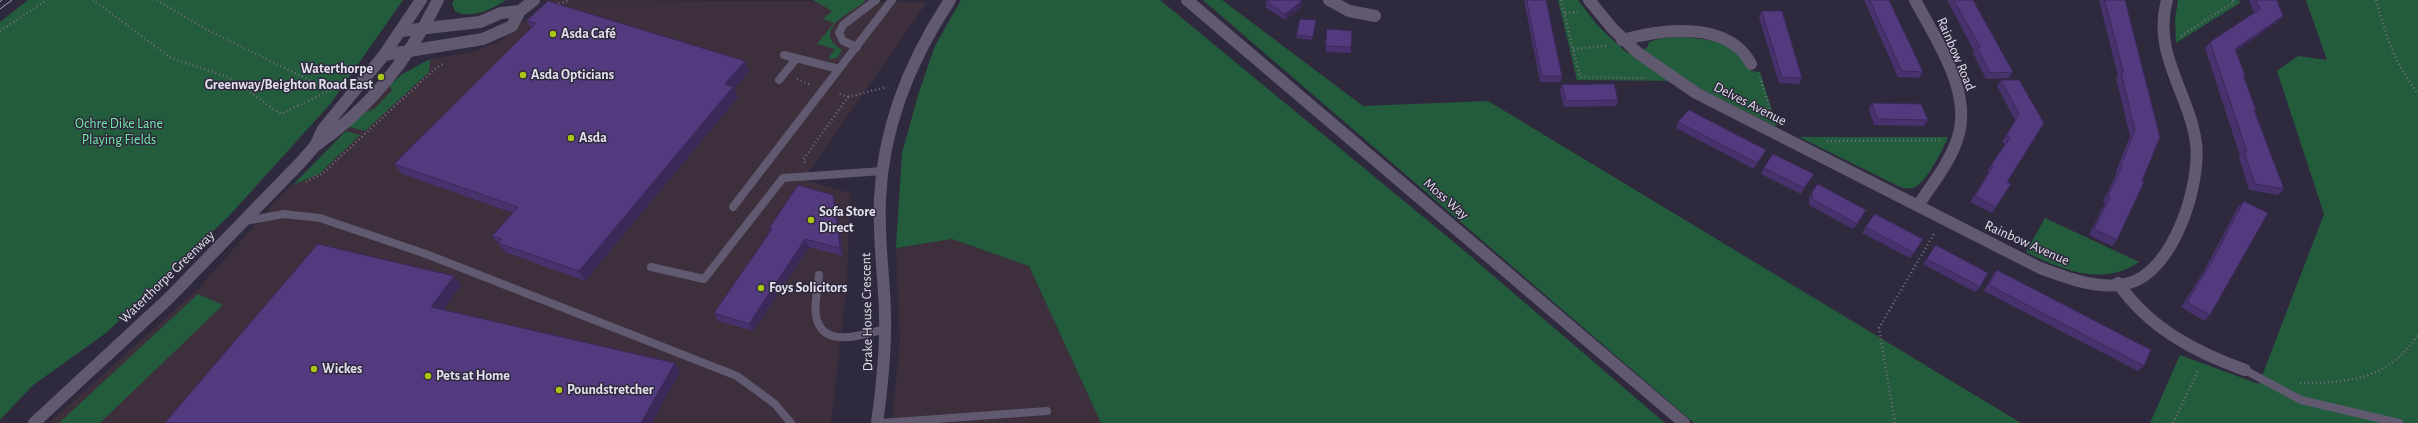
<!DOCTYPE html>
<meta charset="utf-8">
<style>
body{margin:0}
canvas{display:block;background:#2f293d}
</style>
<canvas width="2418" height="423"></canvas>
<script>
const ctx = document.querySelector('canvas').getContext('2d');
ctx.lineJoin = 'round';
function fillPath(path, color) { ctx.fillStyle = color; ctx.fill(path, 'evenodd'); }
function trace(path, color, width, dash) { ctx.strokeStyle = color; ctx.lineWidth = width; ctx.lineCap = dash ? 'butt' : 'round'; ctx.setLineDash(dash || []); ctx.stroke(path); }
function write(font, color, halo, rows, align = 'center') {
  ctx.font = font + ' "Alegreya Sans",sans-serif'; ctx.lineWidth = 3; ctx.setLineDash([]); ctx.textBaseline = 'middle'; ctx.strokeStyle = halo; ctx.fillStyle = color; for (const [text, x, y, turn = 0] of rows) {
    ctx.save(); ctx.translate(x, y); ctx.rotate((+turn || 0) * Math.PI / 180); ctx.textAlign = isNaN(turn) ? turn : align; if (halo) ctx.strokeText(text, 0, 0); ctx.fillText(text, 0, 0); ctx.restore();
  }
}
const commercial = new Path2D(`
 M 549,0 L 927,2 L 803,180 L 850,193 L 847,281 L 831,423 L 49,423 L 198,289 L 271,207 L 401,75 L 430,59 L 472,52 L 502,40 Z
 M 952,239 L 1029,266 L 1101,423 L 892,423 L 900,340 L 896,248 Z`);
const green = new Path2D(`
 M 28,0 L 403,0 L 331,103 L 229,216 L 106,333 L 32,386 L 0,420 L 0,22 Z
 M 454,0 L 506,0 C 492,9 471,20 455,11 L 452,4 Z
 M 813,0 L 866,0 C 857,11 819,23 833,43 C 835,46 840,48 842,50 L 837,58 L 828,59 L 835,49 L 817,44 L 834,23 L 823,19 L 832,11 Z
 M 961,0 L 1160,0 L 1461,248 L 1665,423 L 1101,423 L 1029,266 L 952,239 L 896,248 L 902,153 L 919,92 L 935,46 Z
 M 1203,0 L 1222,0 L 1363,106 L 1488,101 L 2021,423 L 1694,423 Z
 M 1558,0 L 1578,0 L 1598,26 L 1627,53 L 1647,48 L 1649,42 C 1670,33 1718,37 1736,51 C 1742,55 1747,65 1751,71 L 1760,72 L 1777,127 L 1685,81 L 1577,80 Z
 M 2178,0 L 2239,0 L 2240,3 L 2176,43 L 2175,20 Z
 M 2306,0 L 2418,0 L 2418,423 L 2150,423 L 2180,355 L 2259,384 L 2324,214 L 2277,71 L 2298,56 L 2327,60 Z
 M 430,59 L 429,72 L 365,131 L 349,127 L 363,113 L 374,109 L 392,90 L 390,85 L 401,75 Z
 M 346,131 L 360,135 L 319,174 L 293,185 Z
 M 1799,137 L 1948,137 C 1943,149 1925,186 1912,188 C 1908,189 1903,188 1900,187 Z
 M 2045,218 L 2139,262 C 2102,287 2062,270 2026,252 Z
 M 198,294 L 223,305 L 100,423 L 59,423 Z`);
const path = new Path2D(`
 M 93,0 L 171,58 L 228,77 L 281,114 L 331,90
 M 157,0 L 207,30 L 330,90
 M 1561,0 L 1580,77 L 1645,78
 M 2376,0 C 2387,40 2394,60 2418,94
 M 555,5 L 570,0
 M 1565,13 L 1578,12
 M 0,31 L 47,0
 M 2181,36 L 2234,2 L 2233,0
 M 1573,49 L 1607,46
 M 1760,77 L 1771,112
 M 797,79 L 809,84
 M 848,97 L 887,87
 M 1827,141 L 1940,140
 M 805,162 L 803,160 L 848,97 L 837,93
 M 306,182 L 323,173 L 436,68 L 445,63
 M 2300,383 C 2350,383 2388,379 2418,335
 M 1895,423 L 1879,328 L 1935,232
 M 2173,423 L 2199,369`);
const service = new Path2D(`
 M 857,47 L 843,41 L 839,33 L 843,25 L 876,0
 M 784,55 L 839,69
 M 779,80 L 796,59
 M 733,207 L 892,0
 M 245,221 L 284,214 L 320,218 L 426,254 L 737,376 L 775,404 L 791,423
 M 651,267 L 704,279 L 783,178 L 883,171
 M 819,275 C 818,288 814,302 816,315 C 821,350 862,335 885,329
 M 2245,370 L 2301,400 L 2399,423
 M 881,423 L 1047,411`);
const minor = new Path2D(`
 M 1329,0 L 1349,11 L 1375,16
 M 1589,0 L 1612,28 L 1638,53 L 1696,93 L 2040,268 C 2067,278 2100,291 2129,283 C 2174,271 2201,184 2196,143 C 2189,92 2152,54 2167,0
 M 1915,0 C 1936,40 1974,93 1957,140 C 1949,164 1931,185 1918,206
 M 401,31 L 480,22 L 501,13 L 520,11
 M 1622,40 C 1662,29 1728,20 1751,64
 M 384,55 L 483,39 L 512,26 L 520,11 L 534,0
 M 2118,283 C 2149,328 2195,352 2245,370
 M 877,423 C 882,387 886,351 885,314 C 884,275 878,237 880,199 C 883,127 911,59 950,0`);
const tertiary = new Path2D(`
 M 1187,0 L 1684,423
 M 315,146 C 369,109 409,59 438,0
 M 34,423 L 169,298 L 300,163 L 315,146 L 323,129 L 384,55 L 421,0`);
const tram = new Path2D(`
 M 0,2 L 2,0
 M 0,9 L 12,0`);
const wall = new Path2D(`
 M 1524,0 L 1546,0 L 1562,76 L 1560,82 L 1540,82 Z
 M 1864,0 L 1889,0 L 1923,72 L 1919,78 L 1898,77 Z
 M 1947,0 L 1973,0 L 2013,72 L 2008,78 L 1986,79 L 1973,53 L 1974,51 Z
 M 2099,0 L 2125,0 L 2160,137 L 2117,240 L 2112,246 L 2089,235 L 2105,203 L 2103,202 L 2117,172 L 2116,171 L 2130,136 L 2116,78 L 2118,76 Z
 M 2249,0 L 2277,0 L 2278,22 L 2236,51 L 2245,75 L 2244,77 L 2256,110 L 2255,112 L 2284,189 L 2278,195 L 2249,190 L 2239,157 L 2240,156 L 2205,48 L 2210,42 L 2254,13 Z
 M 1266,1 L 1302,1 L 1301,7 L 1285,20 L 1266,8 Z
 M 1762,11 L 1802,78 L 1799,84 L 1779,83 L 1759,17 Z
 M 527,21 L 745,61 L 749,71 L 734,89 L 738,97 L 585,281 L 505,252 L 492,236 L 513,213 L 402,174 L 394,164 L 531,28 Z
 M 1315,24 L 1312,40 L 1296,38 L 1297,35 Z
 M 1326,35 L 1351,47 L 1351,53 L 1326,52 Z
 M 2001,80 L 2044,123 L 2007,182 L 1996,207 L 1992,213 L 1970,202 L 1989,172 L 1987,171 L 2005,144 L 2002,142 L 2015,120 L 1997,86 Z
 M 1562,85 L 1618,100 L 1616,106 L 1564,107 L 1560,91 Z
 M 1872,103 L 1928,120 L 1924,126 L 1874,125 L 1869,109 Z
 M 1678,122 L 1766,150 L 1763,155 L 1754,169 L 1676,128 Z
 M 1764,168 L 1810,180 L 1801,194 L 1761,174 Z
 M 1812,192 L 1863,216 L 1853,229 L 1809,205 L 1809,198 Z
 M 833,195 L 836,203 L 843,256 L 809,247 L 753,331 L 718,321 L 714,313 L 770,232 L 769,229 Z
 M 2244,201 L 2210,315 L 2204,321 L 2181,307 L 2204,271 L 2238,207 Z
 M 1875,214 L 1914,253 L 1910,258 L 1862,233 Z
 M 1936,245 L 1980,287 L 1975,292 L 1923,264 Z
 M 1997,270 L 2144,366 L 2138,371 L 1984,291 L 1992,276 Z`);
const shadedWall = new Path2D(`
 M 1302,1 L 1301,7 L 1285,20 L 1285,14 Z
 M 2283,16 L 2278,22 L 2230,55 L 2235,49 Z
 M 745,61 L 749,71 L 734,89 L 738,97 L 585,281 L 579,271 L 725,84 Z
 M 1766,150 L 1763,155 L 1754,169 L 1757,163 Z
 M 833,195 L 836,203 L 843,256 L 840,248 Z
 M 805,239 L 809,247 L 753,331 L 749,324 Z
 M 454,276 L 461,285 L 439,316 L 431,307 Z
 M 675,363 L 680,372 L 652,423 L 641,423 Z`);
const building = new Path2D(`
 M 1268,0 L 1299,0 L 1302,1 L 1285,14 L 1266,1 Z
 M 1527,0 L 1546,0 L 1562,76 L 1542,76 Z
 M 1870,0 L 1889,0 L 1923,72 L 1902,71 Z
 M 1954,0 L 1973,0 L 2013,72 L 1990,73 L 1977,47 L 1980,47 Z
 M 2105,0 L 2125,0 L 2160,137 L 2142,181 L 2144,182 L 2117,240 L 2094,229 L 2110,197 L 2108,196 L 2122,166 L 2121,165 L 2135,130 L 2121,72 L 2123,72 Z
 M 2256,0 L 2277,0 L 2283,16 L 2235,49 L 2245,75 L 2243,75 L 2256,110 L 2254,110 L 2284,189 L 2255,184 L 2244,152 L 2247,152 L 2210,42 L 2260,9 Z
 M 548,1 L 745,61 L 725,84 L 733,87 L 579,271 L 498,243 L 502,239 L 492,236 L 518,207 L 394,164 L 536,23 L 527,21 Z
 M 1762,11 L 1782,11 L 1802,78 L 1782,77 Z
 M 1300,19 L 1316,20 L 1313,37 L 1297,35 Z
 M 1327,29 L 1352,31 L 1351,47 L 1326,46 Z
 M 2001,80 L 2019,80 L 2044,123 L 2007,182 L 2011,184 L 1996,207 L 1975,196 L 1993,166 L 1991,165 L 2010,138 L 2006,136 L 2019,114 Z
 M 1614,84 L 1618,100 L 1566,101 L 1562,85 Z
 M 1872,103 L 1921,104 L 1928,120 L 1878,119 Z
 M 1689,110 L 1766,150 L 1757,163 L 1678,122 Z
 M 1773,154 L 1814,174 L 1804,188 L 1764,168 Z
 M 1818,184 L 1866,210 L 1857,224 L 1812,199 L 1812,192 Z
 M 798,185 L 833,195 L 840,248 L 805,239 L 749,324 L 714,313 L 772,229 L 769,229 Z
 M 2244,201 L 2268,213 L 2210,315 L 2187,302 L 2210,265 Z
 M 1875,214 L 1923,239 L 1914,253 L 1866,227 Z
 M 318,244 L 454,276 L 431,307 L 675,363 L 641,423 L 165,423 Z
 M 1936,245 L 1988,273 L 1980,287 L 1927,259 Z
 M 1997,270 L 2151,350 L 2144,366 L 1989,285 Z`);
const markers = [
 [553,34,4,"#abc614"],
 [523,75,4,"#abc614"],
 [381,77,4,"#abc614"],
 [571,138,4,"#abc614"],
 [811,220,4,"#abc614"],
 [761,288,4,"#abc614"],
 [314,369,4,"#abc614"],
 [428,376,4,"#abc614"],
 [559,390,4,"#abc614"]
];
const poiNames = [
 ["Asda Café",561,34],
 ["Waterthorpe",373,69,"right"],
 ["Greenway/Beighton Road East",373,85,"right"],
 ["Asda Opticians",531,75],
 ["Asda",579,138],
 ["Sofa Store",819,212],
 ["Direct",819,228],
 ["Foys Solicitors",769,288],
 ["Wickes",322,369],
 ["Pets at Home",436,376],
 ["Poundstretcher",567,390]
];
const streetNames = [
 ["Rainbow Road",1956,54,67],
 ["Delves Avenue",1750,104,27],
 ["Moss Way",1446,199,41],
 ["Rainbow Avenue",2027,243,24],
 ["Waterthorpe Greenway",167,277,-44],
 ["Drake House Crescent",867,312,-91]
];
const parkNames = [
 ["Ochre Dike Lane",119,124],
 ["Playing Fields",119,140]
];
fillPath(commercial, '#3d2f3c');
fillPath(green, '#235c3d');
trace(path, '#726d7f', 2.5, [1, 3]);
trace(service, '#605970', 8);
trace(minor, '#605970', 12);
trace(tertiary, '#605970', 12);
trace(tram, '#aaa6b5', 1);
fillPath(wall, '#47326d');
fillPath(shadedWall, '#3a2959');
fillPath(building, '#533a7f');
trace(building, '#3a2959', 1);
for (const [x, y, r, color] of markers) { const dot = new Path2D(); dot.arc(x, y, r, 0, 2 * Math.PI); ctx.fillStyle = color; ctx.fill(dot); trace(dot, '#2f293d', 1.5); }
write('bold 14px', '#e3dfed', '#2f293d', poiNames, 'left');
write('14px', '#e3dfed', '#2f293d', streetNames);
write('14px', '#74e9a6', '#2f293d', parkNames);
</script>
